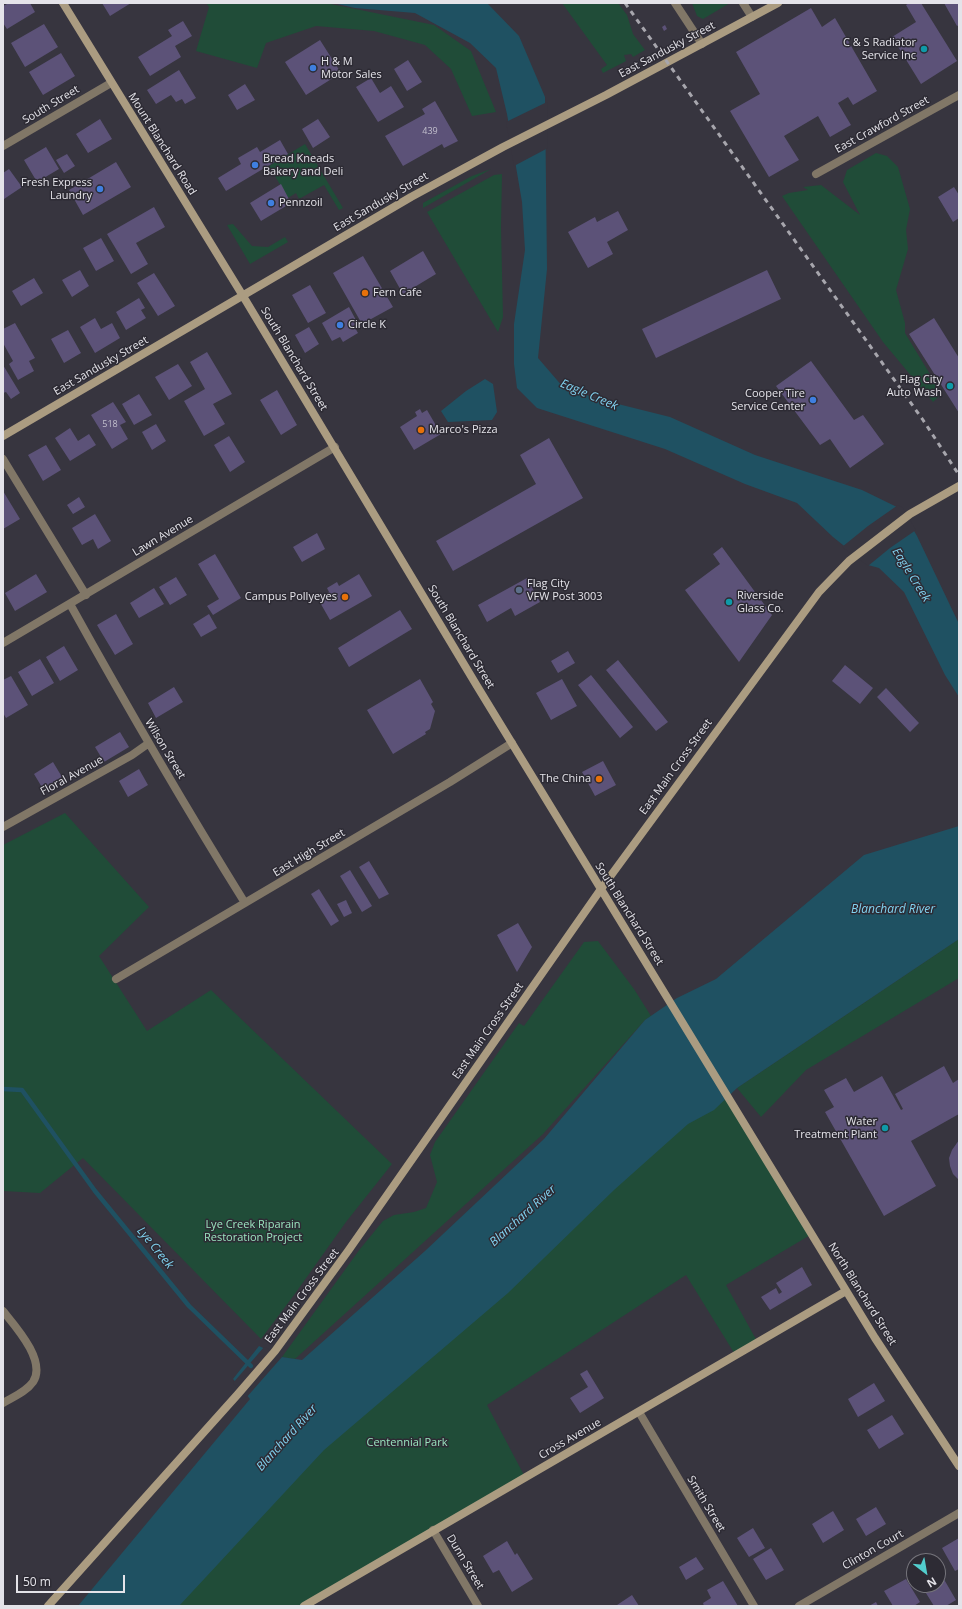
<!DOCTYPE html>
<style>
body{margin:0}
#map{position:relative;width:962px;height:1609px;overflow:hidden;background:#37353f;font-family:"Open Sans",sans-serif}
canvas{display:block}
.frame{position:absolute;inset:0;border:4px solid #e4e3e9;pointer-events:none}
.north{position:absolute;left:906px;top:1553px;width:40px;height:40px;box-sizing:border-box;background:#2d2b34;border:1px solid #76757c;border-radius:50%;rotate:149deg;font-size:11px;font-weight:700;line-height:16px;text-align:center;color:#e4e3e9}
.north::after{content:'';display:block;margin:auto;width:14px;height:18px;background:#52cdcd;clip-path:polygon(50% 0,100% 100%,50% 72%,0 100%)}
.scale{position:absolute;left:16px;top:1575px;width:109px;height:18px;box-sizing:border-box;border:2px solid #e4e3e9;border-top:0;padding-left:5px;font-size:12px;line-height:14px;white-space:nowrap;color:#e4e3e9;-webkit-text-stroke:3px #2d2b34;paint-order:stroke}
</style>
<div id="map">
<canvas width="962" height="1609"></canvas>
<div class="frame"></div>
<div class="north">N</div>
<div class="scale">50 m</div>
</div>
<script>
const ctx = document.querySelector('canvas').getContext('2d');
ctx.lineJoin = 'round';
function fillPath(path, color) { ctx.fillStyle = color; ctx.fill(path, 'evenodd'); }
function trace(path, color, width, dash) { ctx.strokeStyle = color; ctx.lineWidth = width; ctx.lineCap = dash ? 'butt' : 'round'; ctx.setLineDash(dash || []); ctx.stroke(path); }
function write(font, color, halo, rows, align = 'center') {
  ctx.font = font + ' "Open Sans",sans-serif'; ctx.lineWidth = 3; ctx.setLineDash([]); ctx.textBaseline = 'middle'; ctx.strokeStyle = halo; ctx.fillStyle = color; for (const [text, x, y, turn = 0] of rows) {
    ctx.save(); ctx.translate(x, y); ctx.rotate((+turn || 0) * Math.PI / 180); ctx.textAlign = isNaN(turn) ? turn : align; if (halo) ctx.strokeText(text, 0, 0); ctx.fillText(text, 0, 0); ctx.restore();
  }
}
const green = new Path2D(`
 M 206,3 L 326,3 L 434,25 L 471,51 L 496,112 L 472,116 L 451,69 L 425,45 L 374,31 L 316,26 L 266,43 L 257,68 L 196,51 L 209,7 Z
 M 562,3 L 618,3 L 627,15 L 633,34 L 645,50 L 633,57 L 631,54 L 624,55 L 626,61 L 603,73 L 601,69 L 607,65 Z
 M 692,3 L 730,3 L 703,19 L 697,16 Z
 M 305,144 L 343,208 L 339,210 L 324,185 L 299,199 L 296,193 L 288,198 L 269,166 Z
 M 876,153 L 887,156 L 898,167 L 910,209 L 906,230 L 908,249 L 896,290 L 905,323 L 905,333 L 942,394 L 933,402 L 883,342 L 782,196 L 789,193 L 808,190 L 803,187 L 821,185 L 860,215 L 843,182 L 847,170 Z
 M 491,169 L 423,208 L 423,203 L 472,176 Z
 M 502,174 L 501,227 L 503,317 L 498,332 L 427,212 L 494,175 Z
 M 233,224 L 252,246 L 268,247 L 285,237 L 288,242 L 250,264 L 227,225 Z
 M 65,813 L 149,907 L 99,956 L 147,1031 L 211,990 L 392,1164 L 346,1222 L 294,1295 L 261,1339 L 83,1158 L 40,1193 L 3,1191 L 3,845 Z
 M 959,939 L 959,978 L 806,1070 L 761,1117 L 737,1088 Z
 M 598,941 L 634,989 L 651,1016 L 645,1020 L 543,1134 L 295,1359 L 282,1357 L 360,1249 L 383,1221 L 394,1215 L 414,1212 L 426,1208 L 437,1182 L 430,1155 L 435,1142 L 519,1023 L 524,1026 L 584,942 Z
 M 708,1064 L 812,1234 L 726,1285 L 758,1343 L 736,1356 L 686,1275 L 487,1405 L 525,1477 L 304,1606 L 145,1606 Z`);
const water = new Path2D(`
 M 333,3 L 487,3 L 519,36 L 545,97 L 547,269 L 538,358 L 563,387 L 598,399 L 670,417 L 755,455 L 862,490 L 901,509 L 917,536 L 959,624 L 959,697 L 945,675 L 904,592 L 879,568 L 868,565 L 833,537 L 797,503 L 745,484 L 665,449 L 537,408 L 517,388 L 514,364 L 514,324 L 525,250 L 522,202 L 507,114 L 496,68 L 470,43 L 415,13 L 355,8 Z
 M 485,379 L 493,384 L 497,412 L 492,420 L 448,422 L 441,411 L 466,391 Z
 M 959,826 L 959,939 L 737,1088 L 714,1110 L 688,1124 L 614,1190 L 508,1293 L 324,1450 L 179,1606 L 78,1606 L 250,1399 L 233,1379 L 259,1346 L 282,1357 L 302,1360 L 425,1251 L 544,1139 L 645,1020 L 677,998 L 716,979 L 864,855 Z`);
const pier = new Path2D(`
 M 547,102 L 548,148 L 514,166 L 506,122 Z
 M 898,505 L 903,508 L 916,530 L 890,548 L 868,566 L 842,547 L 868,526 Z
 M 264,1347 L 277,1353 L 282,1357 L 246,1398 L 233,1383 Z`);
const stream = new Path2D(`
 M 3,1089 L 22,1090 L 95,1191 L 189,1306 L 251,1366`);
const building = new Path2D(`
 M 9,3 L 30,3 L 35,12 L 7,29 L 3,23 L 3,6 Z
 M 102,3 L 131,3 L 110,16 Z
 M 909,3 L 921,3 L 957,61 L 921,84 L 892,37 L 916,22 L 906,5 Z
 M 944,3 L 959,3 L 959,25 L 957,26 Z
 M 811,8 L 822,27 L 835,18 L 877,91 L 853,105 L 848,97 L 838,103 L 851,125 L 830,137 L 818,116 L 784,136 L 799,160 L 769,177 L 730,111 L 760,94 L 736,52 Z
 M 183,21 L 192,36 L 175,46 L 181,57 L 150,76 L 138,57 L 172,36 L 168,30 Z
 M 44,24 L 58,47 L 25,67 L 11,43 Z
 M 665,25 L 667,29 L 664,31 L 662,27 Z
 M 320,40 L 341,73 L 306,95 L 285,62 Z
 M 61,53 L 75,76 L 43,95 L 29,72 Z
 M 408,60 L 422,82 L 407,91 L 394,69 Z
 M 179,70 L 196,98 L 185,104 L 182,99 L 176,102 L 171,95 L 156,104 L 147,90 Z
 M 371,78 L 380,93 L 391,86 L 404,107 L 378,122 L 356,87 Z
 M 245,84 L 255,100 L 237,110 L 228,95 Z
 M 435,101 L 458,141 L 444,148 L 442,144 L 403,166 L 385,136 L 425,114 L 422,109 Z
 M 100,119 L 112,139 L 88,153 L 76,134 Z
 M 318,119 L 330,137 L 313,148 L 302,129 Z
 M 280,140 L 288,154 L 226,191 L 218,178 L 241,164 L 238,158 L 257,147 L 260,152 Z
 M 46,147 L 59,169 L 37,182 L 24,160 Z
 M 67,154 L 75,166 L 64,173 L 56,160 Z
 M 116,162 L 131,187 L 83,215 L 69,190 Z
 M 9,169 L 22,187 L 4,199 L 3,197 L 3,173 Z
 M 281,184 L 291,203 L 261,221 L 250,203 Z
 M 954,187 L 959,195 L 959,218 L 953,222 L 938,197 Z
 M 154,207 L 165,227 L 136,243 L 148,264 L 131,274 L 107,234 Z
 M 618,211 L 628,230 L 607,242 L 613,254 L 588,268 L 568,232 L 595,217 L 597,222 Z
 M 101,238 L 114,261 L 96,271 L 83,248 Z
 M 423,251 L 436,274 L 403,294 L 390,271 Z
 M 363,256 L 393,307 L 362,324 L 333,273 Z
 M 80,270 L 89,286 L 72,297 L 62,280 Z
 M 767,270 L 781,299 L 656,358 L 642,329 Z
 M 154,273 L 175,306 L 158,316 L 137,283 Z
 M 34,278 L 43,293 L 21,306 L 12,291 Z
 M 310,285 L 326,313 L 308,323 L 292,295 Z
 M 139,298 L 145,308 L 141,310 L 146,318 L 126,330 L 116,312 Z
 M 349,307 L 358,324 L 354,326 L 358,333 L 343,342 L 340,337 L 332,341 L 322,323 Z
 M 95,318 L 101,329 L 112,323 L 120,338 L 95,353 L 80,327 Z
 M 934,318 L 959,358 L 959,413 L 909,334 Z
 M 15,323 L 35,358 L 29,361 L 34,371 L 18,380 L 9,364 L 13,361 L 3,343 L 3,329 Z
 M 309,327 L 319,344 L 305,353 L 295,335 Z
 M 68,330 L 81,353 L 64,363 L 51,339 Z
 M 207,352 L 232,394 L 213,404 L 225,424 L 204,436 L 184,401 L 205,389 L 190,362 Z
 M 811,361 L 854,420 L 863,415 L 884,444 L 850,468 L 830,439 L 820,445 L 776,386 Z
 M 178,364 L 192,386 L 169,400 L 155,377 Z
 M 3,365 L 20,393 L 11,399 L 6,392 L 3,393 Z
 M 277,390 L 297,425 L 281,435 L 260,400 Z
 M 139,394 L 152,415 L 134,425 L 122,404 Z
 M 113,402 L 126,422 L 120,425 L 128,439 L 112,449 L 91,415 Z
 M 420,409 L 422,413 L 427,410 L 441,434 L 414,450 L 400,427 L 417,416 L 415,412 Z
 M 156,424 L 166,441 L 152,450 L 142,432 Z
 M 70,428 L 78,441 L 89,434 L 96,445 L 70,461 L 55,438 Z
 M 229,436 L 245,462 L 230,472 L 214,445 Z
 M 549,438 L 583,498 L 453,571 L 436,541 L 536,484 L 520,455 Z
 M 46,445 L 61,470 L 43,481 L 28,455 Z
 M 3,491 L 20,519 L 3,529 Z
 M 79,497 L 85,507 L 73,514 L 67,505 Z
 M 95,514 L 111,541 L 98,549 L 93,539 L 82,545 L 72,528 Z
 M 317,533 L 325,549 L 302,562 L 293,547 Z
 M 722,547 L 772,615 L 739,662 L 685,590 L 720,564 L 713,554 Z
 M 215,554 L 241,598 L 213,615 L 207,606 L 219,599 L 198,564 Z
 M 36,574 L 47,592 L 15,611 L 5,593 Z
 M 359,574 L 372,596 L 330,620 L 318,599 L 329,592 L 327,588 L 337,582 L 339,586 Z
 M 176,577 L 187,595 L 170,605 L 159,587 Z
 M 527,578 L 540,602 L 515,616 L 511,608 L 487,622 L 478,605 Z
 M 154,588 L 164,604 L 139,618 L 130,603 Z
 M 400,610 L 412,629 L 349,667 L 338,648 Z
 M 116,614 L 133,644 L 115,655 L 97,625 Z
 M 209,614 L 217,628 L 201,637 L 193,624 Z
 M 64,646 L 78,670 L 60,681 L 46,657 Z
 M 568,651 L 575,663 L 558,673 L 551,661 Z
 M 40,659 L 54,683 L 32,696 L 18,672 Z
 M 618,660 L 668,722 L 656,731 L 606,670 Z
 M 845,665 L 873,688 L 860,704 L 832,681 Z
 M 591,675 L 633,727 L 620,738 L 578,685 Z
 M 11,676 L 28,705 L 6,718 L 3,713 L 3,680 Z
 M 420,679 L 433,702 L 431,704 L 435,711 L 430,729 L 425,732 L 426,734 L 393,754 L 367,710 Z
 M 562,679 L 577,706 L 551,720 L 536,693 Z
 M 174,687 L 183,702 L 156,718 L 148,703 Z
 M 886,688 L 919,723 L 910,732 L 877,697 Z
 M 120,732 L 129,747 L 104,762 L 95,747 Z
 M 603,761 L 616,785 L 595,796 L 582,772 Z
 M 53,762 L 62,777 L 43,789 L 34,774 Z
 M 139,769 L 148,785 L 128,797 L 119,781 Z
 M 369,861 L 389,894 L 379,899 L 359,867 Z
 M 350,870 L 372,906 L 362,912 L 340,876 Z
 M 319,889 L 339,921 L 331,926 L 311,894 Z
 M 346,900 L 352,913 L 344,917 L 337,904 Z
 M 518,923 L 532,947 L 517,972 L 497,935 Z
 M 944,1066 L 953,1083 L 959,1079 L 959,1114 L 911,1141 L 936,1186 L 884,1216 L 825,1112 L 834,1107 L 824,1090 L 846,1078 L 854,1092 L 882,1076 L 901,1110 L 903,1109 L 895,1094 Z
 M 959,1140 L 959,1180 L 953,1174 L 950,1166 L 949,1158 L 952,1150 Z
 M 802,1267 L 812,1285 L 770,1310 L 761,1297 L 776,1288 L 779,1294 L 782,1292 L 776,1283 Z
 M 587,1370 L 604,1398 L 580,1413 L 570,1398 L 588,1387 L 580,1374 Z
 M 874,1383 L 885,1401 L 858,1417 L 848,1399 Z
 M 892,1415 L 904,1434 L 879,1449 L 867,1430 Z
 M 876,1507 L 886,1524 L 866,1536 L 856,1519 Z
 M 833,1511 L 844,1530 L 823,1543 L 812,1524 Z
 M 753,1528 L 765,1548 L 749,1557 L 737,1538 Z
 M 959,1538 L 959,1569 L 955,1571 L 942,1548 Z
 M 507,1541 L 515,1555 L 517,1553 L 533,1579 L 512,1592 L 499,1570 L 493,1573 L 483,1556 Z
 M 771,1548 L 784,1570 L 766,1580 L 753,1559 Z
 M 696,1557 L 704,1569 L 686,1580 L 679,1567 Z
 M 938,1569 L 956,1600 L 946,1606 L 934,1606 L 921,1585 L 938,1585 Z
 M 906,1579 L 920,1602 L 914,1606 L 893,1606 L 884,1591 Z
 M 723,1581 L 738,1606 L 704,1606 L 703,1603 L 711,1598 L 707,1590 Z
 M 632,1595 L 639,1606 L 617,1606 L 617,1605 Z
 M 876,1602 L 878,1606 L 869,1606 Z`);
const street = new Path2D(`
 M 675,3 L 702,44
 M 743,3 L 752,17
 M 3,146 L 111,83
 M 816,174 L 959,95
 M 3,459 L 86,595
 M 70,604 C 126,705 184,805 245,903
 M 3,643 L 335,447
 M 3,827 L 132,755 L 149,743
 M 116,979 L 450,782 L 512,743
 M 3,1311 C 15,1326 47,1361 33,1382 C 26,1392 13,1397 3,1403
 M 639,1412 L 754,1606
 M 433,1530 L 478,1606
 M 799,1606 L 959,1513`);
const secondary = new Path2D(`
 M 63,3 L 243,296 L 477,686 L 875,1338 L 959,1466
 M 3,436 L 411,197 L 503,147 L 606,95 L 778,3
 M 48,1606 L 238,1394 L 275,1351 L 348,1251 L 601,889 L 819,592 L 849,561 L 910,514 L 959,486
 M 304,1606 C 484,1500 666,1397 846,1291`);
const rail = new Path2D(`
 M 625,3 L 923,420 L 959,475`);
const markers = [
 [924,49,4,"#0f9aa8"],
 [313,68,4,"#3f7fe0"],
 [255,165,4,"#3f7fe0"],
 [100,189,4,"#3f7fe0"],
 [271,203,4,"#3f7fe0"],
 [365,293,4,"#e8710a"],
 [340,325,4,"#3f7fe0"],
 [950,386,4,"#0f9aa8"],
 [813,400,4,"#3f7fe0"],
 [421,430,4,"#e8710a"],
 [519,590,4,"#5c6f8a"],
 [345,597,4,"#e8710a"],
 [729,602,4,"#0f9aa8"],
 [599,779,4,"#e8710a"],
 [885,1128,4,"#0f9aa8"]
];
const numberNames = [
 ["439",430,131],
 ["518",110,424]
];
const poiNames = [
 ["C & S Radiator",916,43,"right"],
 ["Service Inc",916,56,"right"],
 ["H & M",321,62],
 ["Motor Sales",321,75],
 ["Bread Kneads",263,159],
 ["Bakery and Deli",263,172],
 ["Fresh Express",92,183,"right"],
 ["Laundry",92,196,"right"],
 ["Pennzoil",279,203],
 ["Fern Cafe",373,293],
 ["Circle K",348,325],
 ["Flag City",942,380,"right"],
 ["Auto Wash",942,393,"right"],
 ["Cooper Tire",805,394,"right"],
 ["Service Center",805,407,"right"],
 ["Marco's Pizza",429,430],
 ["Flag City",527,584],
 ["VFW Post 3003",527,597],
 ["Riverside",737,596],
 ["Glass Co.",737,609],
 ["Campus Pollyeyes",337,597,"right"],
 ["The China",591,779,"right"],
 ["Water",877,1122,"right"],
 ["Treatment Plant",877,1135,"right"]
];
const streetNames = [
 ["East Sandusky Street",667,50,-28],
 ["South Street",51,105,-31],
 ["East Crawford Street",882,125,-29],
 ["Mount Blanchard Road",162,144,58],
 ["East Sandusky Street",381,202,-30],
 ["South Blanchard Street",294,359,59],
 ["East Sandusky Street",101,366,-30],
 ["Lawn Avenue",163,536,-31],
 ["South Blanchard Street",461,637,59],
 ["Wilson Street",165,749,59],
 ["East Main Cross Street",676,767,-54],
 ["Floral Avenue",72,776,-29],
 ["East High Street",309,853,-31],
 ["South Blanchard Street",629,914,58],
 ["East Main Cross Street",488,1031,-55],
 ["North Blanchard Street",862,1294,58],
 ["East Main Cross Street",302,1296,-53],
 ["Cross Avenue",570,1439,-30],
 ["Smith Street",706,1504,59],
 ["Clinton Court",873,1550,-30],
 ["Dunn Street",465,1562,59]
];
const parkNames = [
 ["Lye Creek Riparain",253,1225],
 ["Restoration Project",253,1238],
 ["Centennial Park",407,1443]
];
const waterNames = [
 ["Eagle Creek",589,395,23],
 ["Eagle Creek",911,575,58],
 ["Blanchard River",893,910],
 ["Blanchard River",523,1216,-42],
 ["Lye Creek",155,1248,51],
 ["Blanchard River",287,1438,-48]
];
fillPath(green, '#204c38');
fillPath(water, '#1f5162');
fillPath(pier, '#37353f');
trace(stream, '#1f5162', 4.5);
fillPath(building, '#5c5278');
trace(street, '#817767', 8);
trace(secondary, '#ab9c81', 8);
trace(rail, '#a7a6ad', 3, [5, 5]);
for (const [x, y, r, color] of markers) { const dot = new Path2D(); dot.arc(x, y, r, 0, 2 * Math.PI); ctx.fillStyle = color; ctx.fill(dot); trace(dot, '#2d2b34', 1.5); }
write('9px', '#c2bfcd', null, numberNames);
write('11px', '#e4e3e9', '#2d2b34', poiNames, 'left');
write('11px', '#e4e3e9', '#2d2b34', streetNames);
write('11px', '#9ae4bf', '#2d2b34', parkNames);
write('italic 12px', '#81d3f1', '#2d2b34', waterNames);
</script>
